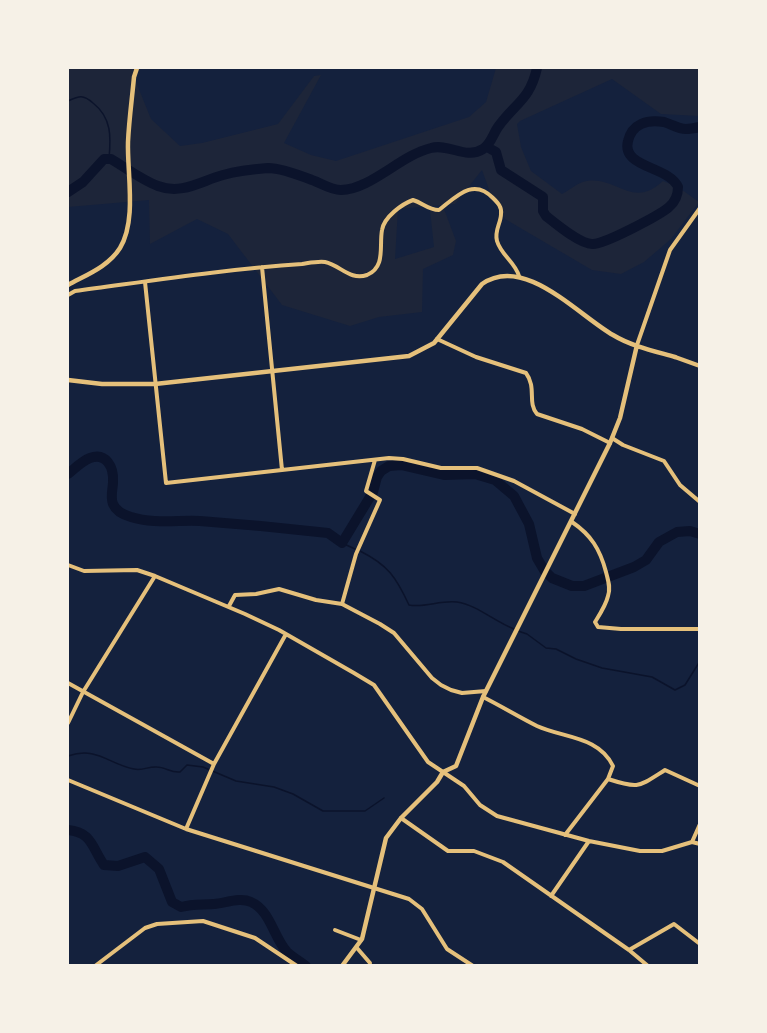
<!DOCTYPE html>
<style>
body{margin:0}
#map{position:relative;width:767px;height:1033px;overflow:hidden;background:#14213d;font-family:"Crimson Pro",serif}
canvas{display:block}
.frame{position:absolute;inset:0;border:69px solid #f6f1e7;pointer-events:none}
</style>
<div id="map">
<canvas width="767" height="1033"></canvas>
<div class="frame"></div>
</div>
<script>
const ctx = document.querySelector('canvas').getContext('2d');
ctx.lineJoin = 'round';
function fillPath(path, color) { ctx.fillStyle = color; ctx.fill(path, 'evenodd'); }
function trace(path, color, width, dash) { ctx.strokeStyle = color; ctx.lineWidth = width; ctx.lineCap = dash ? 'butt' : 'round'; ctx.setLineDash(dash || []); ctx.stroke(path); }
const green = new Path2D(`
 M 68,68 L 137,68 L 134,77 L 151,119 L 180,146 L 202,143 L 278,124 L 314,76 L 321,75 L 284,143 L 311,155 L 336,161 L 469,117 L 486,102 L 496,68 L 699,68 L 699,116 L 661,114 L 612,79 L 520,121 L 517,124 L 521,147 L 531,171 L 562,194 C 568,191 576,184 583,182 C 615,173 631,211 663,181 L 678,187 L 699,202 L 671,239 L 644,262 L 621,274 L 592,270 L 505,219 L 491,195 L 482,170 L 455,204 L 398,209 L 395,259 L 434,247 L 430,210 L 444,209 L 456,241 L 453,255 L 423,269 L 422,312 L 379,317 L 350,326 L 282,305 L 228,234 L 197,219 L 150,244 L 149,200 L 68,207 Z`);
const stream = new Path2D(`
 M 68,101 C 79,96 83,94 93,103 C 112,118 111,137 109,159
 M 342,543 L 355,549
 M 360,551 C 388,565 396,577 409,605 C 425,608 440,600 457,602 C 477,605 495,622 514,629
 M 518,631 L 527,634 L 546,648 L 556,649 L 576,659 L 602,668 L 652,677 L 675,690 L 685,685 L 700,661
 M 68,756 C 97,746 108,764 134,769 C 143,771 149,766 157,767 C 165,767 171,773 180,772 L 187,765 L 203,767 L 236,781 L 274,787 L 293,794 L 323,811 L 365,811 L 384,798`);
const river = new Path2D(`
 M 487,147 L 496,152 L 501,170 L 543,197 L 543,211 L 546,216 C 556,224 581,245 593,244 C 605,244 660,215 669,207 C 675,202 678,195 678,187 C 669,166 621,168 628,141 C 632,124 647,119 664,122 C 671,124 678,129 686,129 C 690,129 695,128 700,127
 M 68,192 L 83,182 L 104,159 L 111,159 C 126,168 142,180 158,186 C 182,195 201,181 223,175 C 237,171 254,169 268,168 C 281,168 299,175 312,180 C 321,183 331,190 341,190 C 370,190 401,155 431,148 C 449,143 466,160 483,149 C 491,144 493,134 498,127 C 515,103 530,100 537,68
 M 68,474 C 74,469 82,461 90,458 C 106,452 114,467 113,482 C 113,489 110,496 113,504 C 116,511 124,515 131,517 C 153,524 178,520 200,521 C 242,524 285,528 328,533 L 342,543 L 373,492 L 377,477 L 381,471 L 389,466 L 401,465 L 444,475 L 475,474 L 495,480 L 514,496 L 529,524 L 537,558 L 544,570 L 552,578 L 572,586 L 584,586 L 634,567 L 646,560 L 659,542 L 677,532 L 690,531 L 700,534
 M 68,830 C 92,832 92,848 104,865 L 118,866 L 145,857 L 159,869 L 172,902 L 181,907 C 193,904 202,905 214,904 C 226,903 240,897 251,902 C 270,910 274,938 287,952 C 292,957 300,961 306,966`);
const minor = new Path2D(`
 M 262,267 L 282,470
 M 145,282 L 166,483 L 389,458 L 403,459 L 441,468 L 477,468 L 514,481 L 575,514
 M 68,295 L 75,291 C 150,281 226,269 302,264 C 309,263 318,261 325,262 C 340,265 350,281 367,275 C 386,267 379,246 382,230 C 384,217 402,204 413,200 C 423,203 428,210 439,210 C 456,197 473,177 493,198 C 498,203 502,207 501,214 C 501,223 494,231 497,241 C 501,255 515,262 519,276
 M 437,339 L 476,357 L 526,373 C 537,388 527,402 537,414 L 582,429 L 610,443
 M 637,345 L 670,250 L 700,208
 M 675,357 L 700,366
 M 612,438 L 623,445 L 664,461 L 680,485 L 700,502
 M 572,522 C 591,535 600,549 606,572 C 608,580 611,588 608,596 C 606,605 600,614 595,622 L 598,627 L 621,629 L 700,629
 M 68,565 L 84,571 L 137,570 L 155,576 L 245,614 L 279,630 L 354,673 L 374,685 L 428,762 L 464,786 L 480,805 L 497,816 L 589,841 L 640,851 L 662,851 L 692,842 L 700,844
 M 342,604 L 356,554 L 380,500 L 366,491 L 375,460
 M 229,606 L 235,595 L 256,594 L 279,589 L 316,600 L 342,604 L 380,624 L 394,633 L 432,678 L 441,685 L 451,690 L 462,693 L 486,691
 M 68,683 L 214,764
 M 483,697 C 501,706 519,717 537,726 C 563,738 599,736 613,766 L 608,779
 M 68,723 L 83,692 L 155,576
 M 68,780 L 186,829 L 409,899 L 422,909 L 447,949 L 473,966
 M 401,818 L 448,851 L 474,851 L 503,862 L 629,950 L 648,966
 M 186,829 L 214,764 L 286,634
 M 565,835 L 608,779 C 639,789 638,787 665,770 L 700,786
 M 692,842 L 700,824
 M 551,896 L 589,841
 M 335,930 L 361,940
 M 357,948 L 370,963
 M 629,950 L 674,924 L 700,944
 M 95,966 L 145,928 L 157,924 L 203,921 L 255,938 L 297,966`);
const tertiary = new Path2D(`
 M 68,285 C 86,275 108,267 120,248 C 137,220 127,173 128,142 C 129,120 132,99 134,77 L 137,68
 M 68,380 L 102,384 L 155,384 L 409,356 L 434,343 L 482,284 C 524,254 578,315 613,335 C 631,346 654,351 675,357
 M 342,966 L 362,939 L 386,838 L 401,818 L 437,782 L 443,772 L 456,766 L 483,697 L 610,443 L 620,418 L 637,345`);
fillPath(green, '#1d2539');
trace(stream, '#0b132b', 1.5);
trace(river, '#0b132b', 10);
trace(minor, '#e5c07b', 4);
trace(tertiary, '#e5c07b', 4.5);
</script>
